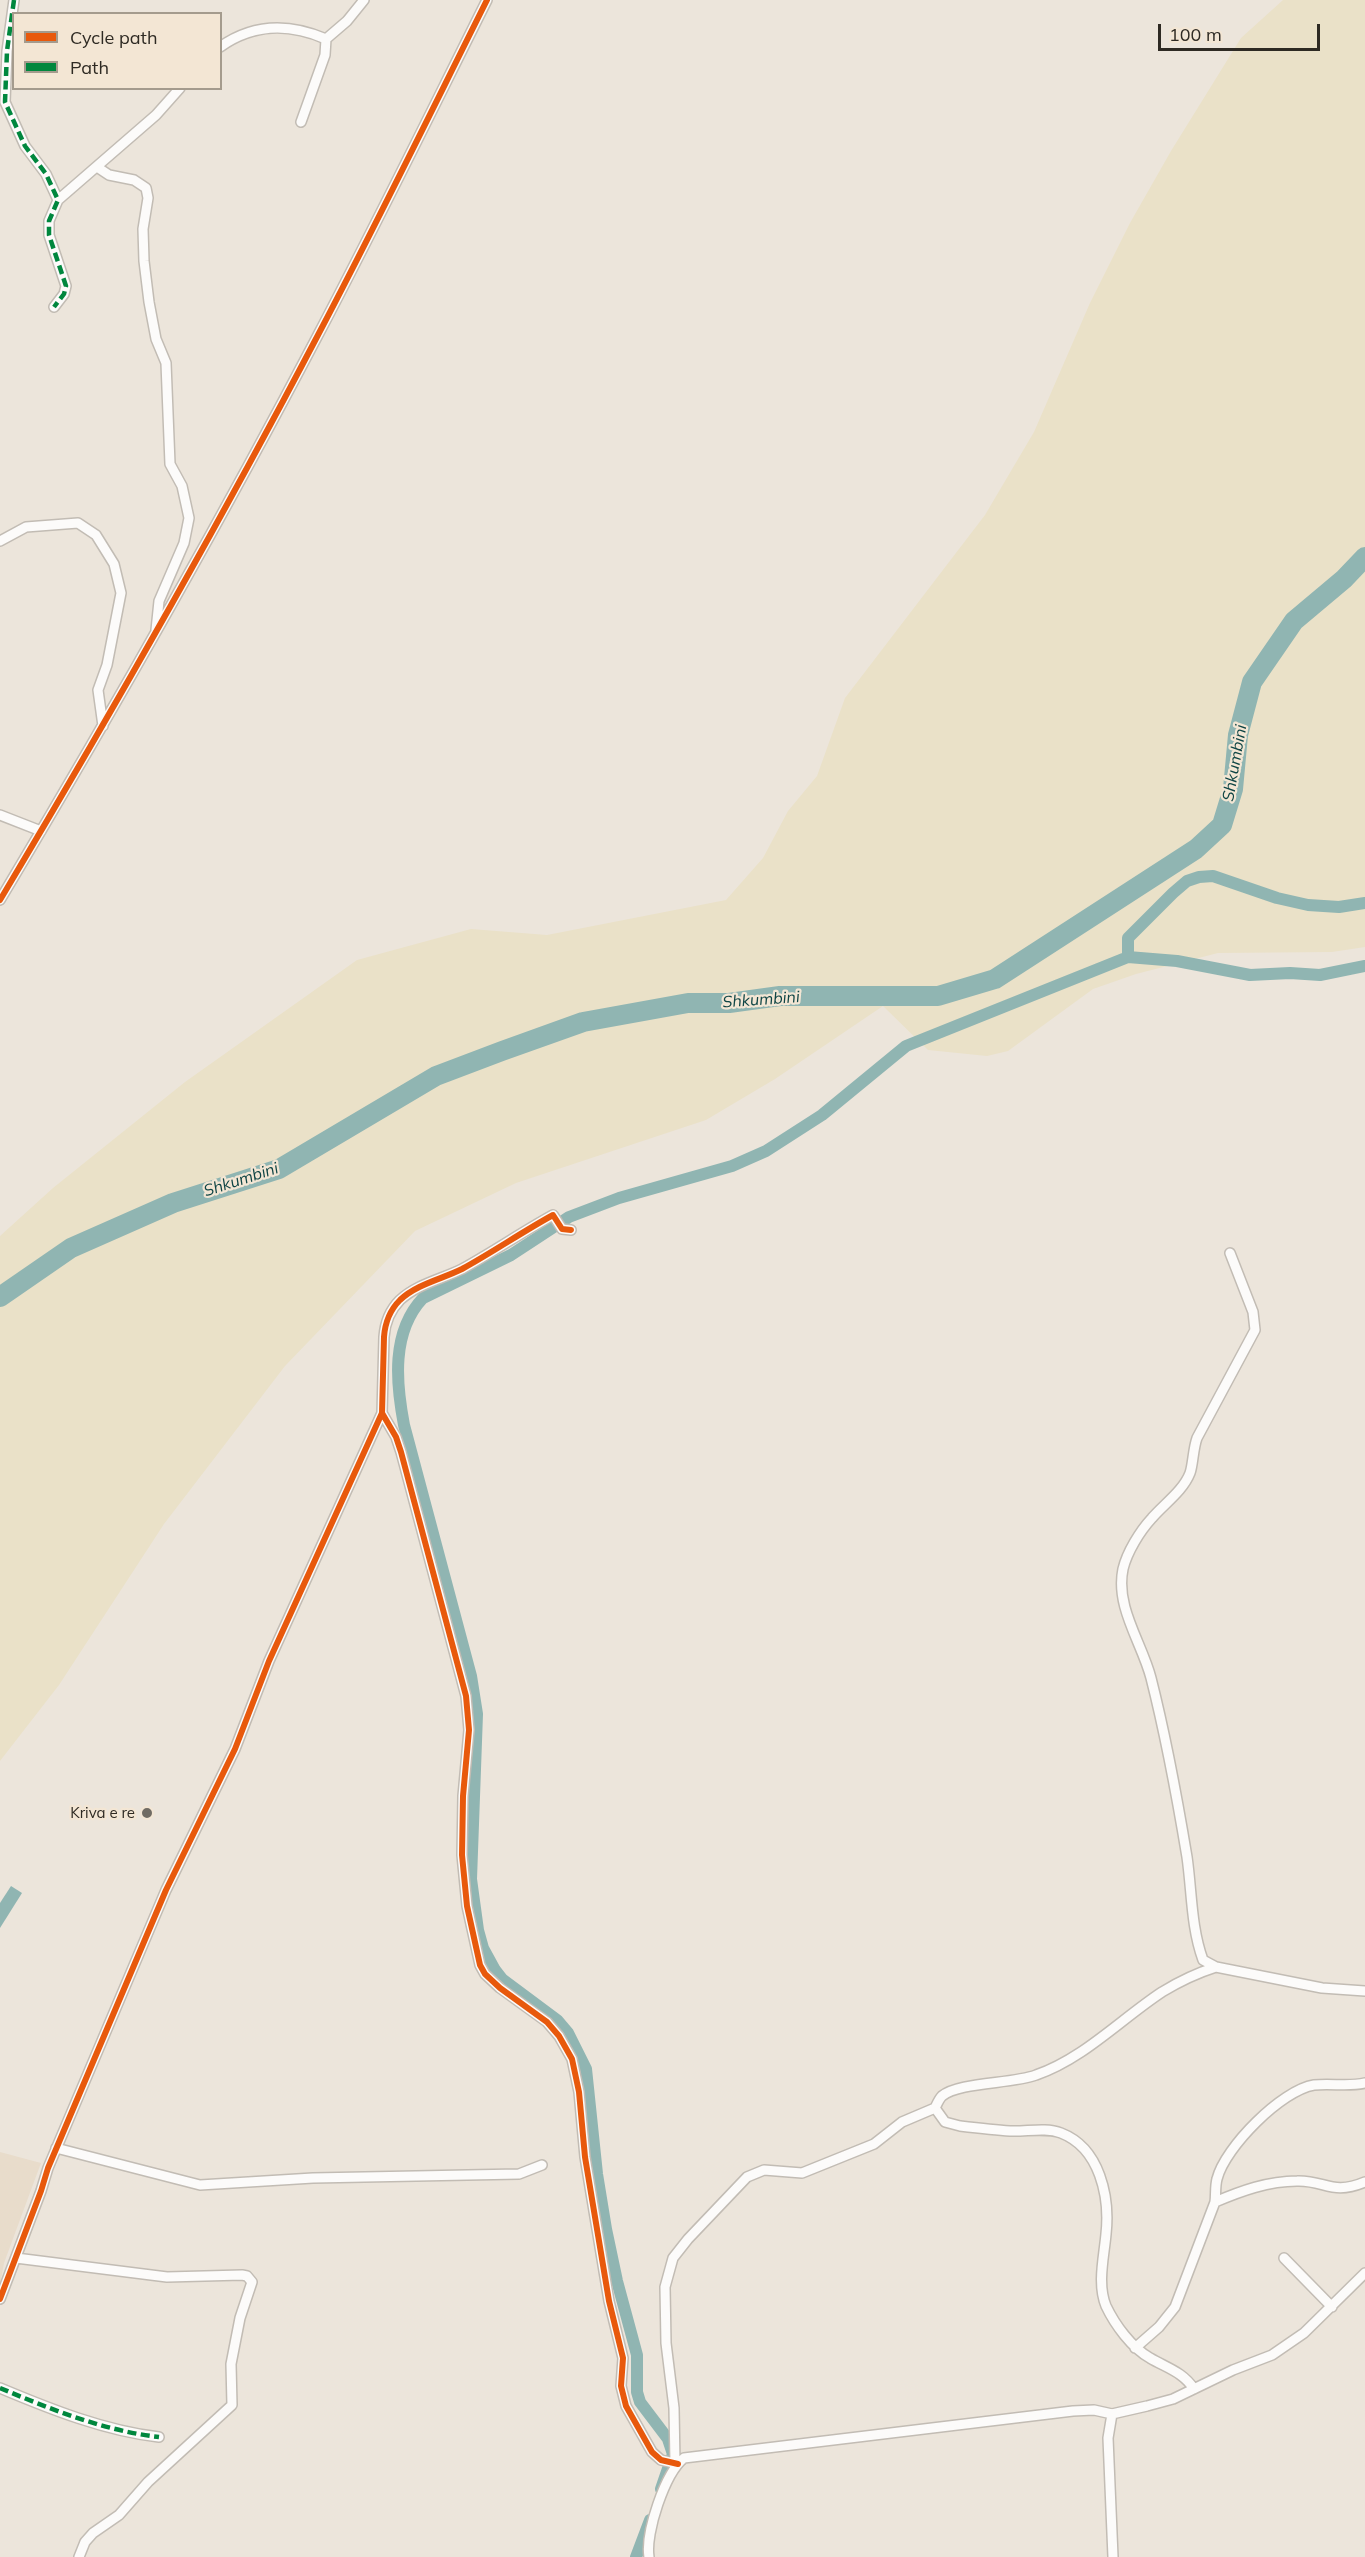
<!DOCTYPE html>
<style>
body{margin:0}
#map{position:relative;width:1365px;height:2557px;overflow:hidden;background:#ece5db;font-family:Mulish,sans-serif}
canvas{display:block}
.legend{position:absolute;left:12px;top:12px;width:210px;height:78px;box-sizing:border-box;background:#f3e6d4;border:2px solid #a49b8d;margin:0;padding:8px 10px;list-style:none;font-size:18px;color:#2e2a23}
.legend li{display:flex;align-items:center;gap:12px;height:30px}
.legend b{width:30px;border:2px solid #a49b8d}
.scale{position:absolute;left:1158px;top:24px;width:162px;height:27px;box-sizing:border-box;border:3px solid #2e2a23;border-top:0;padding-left:8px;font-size:18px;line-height:21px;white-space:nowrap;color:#2e2a23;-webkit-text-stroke:4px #f3e6d4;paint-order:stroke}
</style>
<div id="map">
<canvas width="1365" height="2557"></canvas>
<ul class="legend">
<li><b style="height:8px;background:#e8590c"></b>Cycle path</li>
<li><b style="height:8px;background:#00873e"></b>Path</li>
</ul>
<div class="scale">100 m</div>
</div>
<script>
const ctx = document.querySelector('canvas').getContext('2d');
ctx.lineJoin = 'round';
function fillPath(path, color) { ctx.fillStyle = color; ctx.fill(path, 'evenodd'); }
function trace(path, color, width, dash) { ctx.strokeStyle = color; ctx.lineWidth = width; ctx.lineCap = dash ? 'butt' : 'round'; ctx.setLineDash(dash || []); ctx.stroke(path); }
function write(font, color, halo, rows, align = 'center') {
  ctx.font = font + ' Mulish,sans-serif'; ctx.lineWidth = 4.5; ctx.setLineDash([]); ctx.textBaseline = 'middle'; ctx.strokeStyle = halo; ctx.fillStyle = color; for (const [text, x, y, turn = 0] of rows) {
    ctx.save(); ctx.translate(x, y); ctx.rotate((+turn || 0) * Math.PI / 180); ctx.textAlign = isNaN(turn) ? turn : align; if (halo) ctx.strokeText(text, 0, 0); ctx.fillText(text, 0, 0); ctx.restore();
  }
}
const built = new Path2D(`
 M 0,2152 L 41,2163 L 4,2263 L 0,2285 Z`);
const sand = new Path2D(`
 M 1283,0 L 1365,0 L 1365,947 L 1332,952 L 1218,953 L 1136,974 L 1093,989 L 1008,1051 L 987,1056 L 928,1050 L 883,1006 L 775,1079 L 706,1120 L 516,1183 L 415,1231 L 285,1366 L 164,1524 L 59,1685 L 0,1761 L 0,1236 L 53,1188 L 185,1082 L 357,960 L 471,929 L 547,935 L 726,900 L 763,858 L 788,811 L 817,776 L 845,698 L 985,515 L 1034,432 L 1090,303 L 1130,223 L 1171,151 L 1241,38 Z`);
const water = new Path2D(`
 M 11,1886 L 22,1893 L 0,1928 L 0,1903 Z`);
const canal = new Path2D(`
 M 1128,957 L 1177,961 L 1250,975 L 1290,973 L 1320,975 L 1365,966
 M 661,2489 L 673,2454 L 668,2439 L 640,2402 L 637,2392 L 637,2355 L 617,2281 L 606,2229 L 597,2174 L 586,2069 L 568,2033 L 557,2020 L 502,1979 L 495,1970 L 483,1948 L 478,1930 L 471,1879 L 477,1714 L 471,1676 L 404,1425 C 396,1383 391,1332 423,1298 L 511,1255 L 569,1217 L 619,1198 L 732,1166 L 766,1151 L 822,1115 L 906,1046 L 1128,957 L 1128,938 L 1173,893 L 1187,881 L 1199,877 L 1213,876 L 1277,898 L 1308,905 L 1339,907 L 1365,903
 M 636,2557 L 650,2520`);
const river = new Path2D(`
 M 0,1297 L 71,1248 L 173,1203 L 279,1169 L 436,1076 L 502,1051 L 583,1022 L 688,1003 L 729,1003 L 780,996 L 938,996 L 995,979 L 1196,849 L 1222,825 L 1233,789 L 1238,735 L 1252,682 L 1294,621 L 1344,579 L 1365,557`);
const minor = new Path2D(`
 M 14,0 L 7,51 L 5,102 L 25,146 L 46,174 L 58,200 L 49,221 L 49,235 L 66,286 L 64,294 L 54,307
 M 326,39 L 347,21 L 364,0
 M 220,47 C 254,23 289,23 326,39 L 325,55 L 301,122
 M 97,167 L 109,175 L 134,180 L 146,188 L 148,198 L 143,229 L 144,261 L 149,302 L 156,339 L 166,363 L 170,464 L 182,486 L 189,518 L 184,543 L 159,601 L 156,630
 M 58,200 L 156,115 L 180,88
 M 0,541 L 26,527 L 78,523 L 96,535 L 114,564 L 121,593 L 107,665 L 98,690 L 103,726
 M 0,815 L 41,831
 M 0,900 C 111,714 218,526 318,335 C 376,225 431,112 487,0
 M 1230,1253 L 1253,1312 L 1255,1330 L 1197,1438 C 1193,1449 1193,1465 1190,1473 C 1183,1491 1164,1504 1152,1518 C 1140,1531 1127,1552 1123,1569 C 1115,1607 1142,1643 1151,1678 C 1166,1737 1177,1797 1187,1857 C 1192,1892 1191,1927 1203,1960 L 1216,1967 L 1322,1988 L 1365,1991
 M 382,1413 L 396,1437 L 401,1452 L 466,1696 L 469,1730 L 463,1796 L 462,1855 L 467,1906 L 480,1965 L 485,1974 L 500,1988 L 547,2022 L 559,2036 L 572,2059 L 579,2092 L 585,2157 L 609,2301 L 623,2358 L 621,2386 L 626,2406 L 652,2452 L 661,2460 L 678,2464
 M 56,2148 L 200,2185 L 313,2178 L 519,2174 L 542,2165
 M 1215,2202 C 1216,2195 1215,2186 1217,2179 C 1225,2147 1282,2090 1314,2085 C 1332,2083 1348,2087 1365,2083
 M 16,2258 L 167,2277 L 242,2275 L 247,2276 L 252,2282 L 240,2318 L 231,2364 L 232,2405 L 148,2482 L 119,2515 L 93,2533 L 85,2542 L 79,2557
 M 1284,2258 L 1332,2307
 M 0,2299 L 41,2191 L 48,2168 L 166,1890 L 235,1749 L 269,1661 L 382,1413 L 384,1337 C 385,1323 390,1310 400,1300 C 417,1284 442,1279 462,1269 C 493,1252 522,1232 553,1215 L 562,1229 L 571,1230
 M 1135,2348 L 1159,2327 L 1175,2307 L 1215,2202 C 1241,2191 1268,2181 1297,2181 C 1325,2180 1332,2196 1365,2182
 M 0,2388 C 50,2409 105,2431 159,2437
 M 1194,2389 C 1183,2372 1167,2368 1150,2358 C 1132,2348 1115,2325 1106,2306 C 1097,2284 1104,2257 1106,2234 C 1110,2197 1100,2148 1061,2133 C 1045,2127 1026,2132 1010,2131 C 994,2130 977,2128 960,2126 L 945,2122 L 935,2108 C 937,2104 939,2099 942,2096 C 959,2082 1012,2084 1036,2075 C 1083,2059 1121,2019 1162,1992 C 1180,1981 1197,1973 1216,1967
 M 1112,2414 L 1108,2438 L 1113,2557
 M 675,2463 L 674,2408 L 666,2343 L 665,2287 L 673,2258 L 688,2239 L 747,2177 L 764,2170 L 802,2173 L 874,2144 L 902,2122 L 935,2108
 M 649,2557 C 645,2533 665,2473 684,2458 L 1073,2411 L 1094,2410 L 1112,2414 L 1147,2406 L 1173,2399 L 1233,2370 L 1272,2355 L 1304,2333 L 1365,2273`);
const quiet = new Path2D(`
 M 14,0 L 7,51 L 5,102 L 25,146 L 46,174 L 58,200 L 49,221 L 49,235 L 66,286 L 64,294 L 54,307
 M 0,2388 C 50,2409 105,2431 159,2437`);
const cycleway = new Path2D(`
 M 0,900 C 111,714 218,526 318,335 C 376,225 431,112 487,0
 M 382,1413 L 396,1437 L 401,1452 L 466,1696 L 469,1730 L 463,1796 L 462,1855 L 467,1906 L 480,1965 L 485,1974 L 500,1988 L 547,2022 L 559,2036 L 572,2059 L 579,2092 L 585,2157 L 609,2301 L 623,2358 L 621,2386 L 626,2406 L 652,2452 L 661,2460 L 678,2464
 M 0,2299 L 41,2191 L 48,2168 L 166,1890 L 235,1749 L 269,1661 L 382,1413 L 384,1337 C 385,1323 390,1310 400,1300 C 417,1284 442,1279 462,1269 C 493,1252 522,1232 553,1215 L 562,1229 L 571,1230`);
const markers = [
 [147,1813,6,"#706b63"]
];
const poiNames = [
 ["Kriva e re",135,1813]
];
const waterNames = [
 ["Shkumbini",1235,763,-80],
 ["Shkumbini",761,1000,-4],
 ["Shkumbini",241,1180,-18]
];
fillPath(built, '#e8dccb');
fillPath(sand, '#eae1c8');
fillPath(water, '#90b5b2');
trace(canal, '#90b5b2', 12);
trace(river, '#90b5b2', 20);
trace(minor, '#c2bcb4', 12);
trace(minor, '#fcfbfa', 9);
trace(quiet, '#00873e', 4.5, [9, 4.5]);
trace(cycleway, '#e8590c', 6);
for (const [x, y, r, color] of markers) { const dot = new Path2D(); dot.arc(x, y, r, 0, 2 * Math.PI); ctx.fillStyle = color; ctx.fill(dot); trace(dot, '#f3e6d4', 2); }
write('15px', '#2e2a23', '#f3e6d4', poiNames, 'right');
write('italic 16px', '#0e4444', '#f3e6d4', waterNames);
</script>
